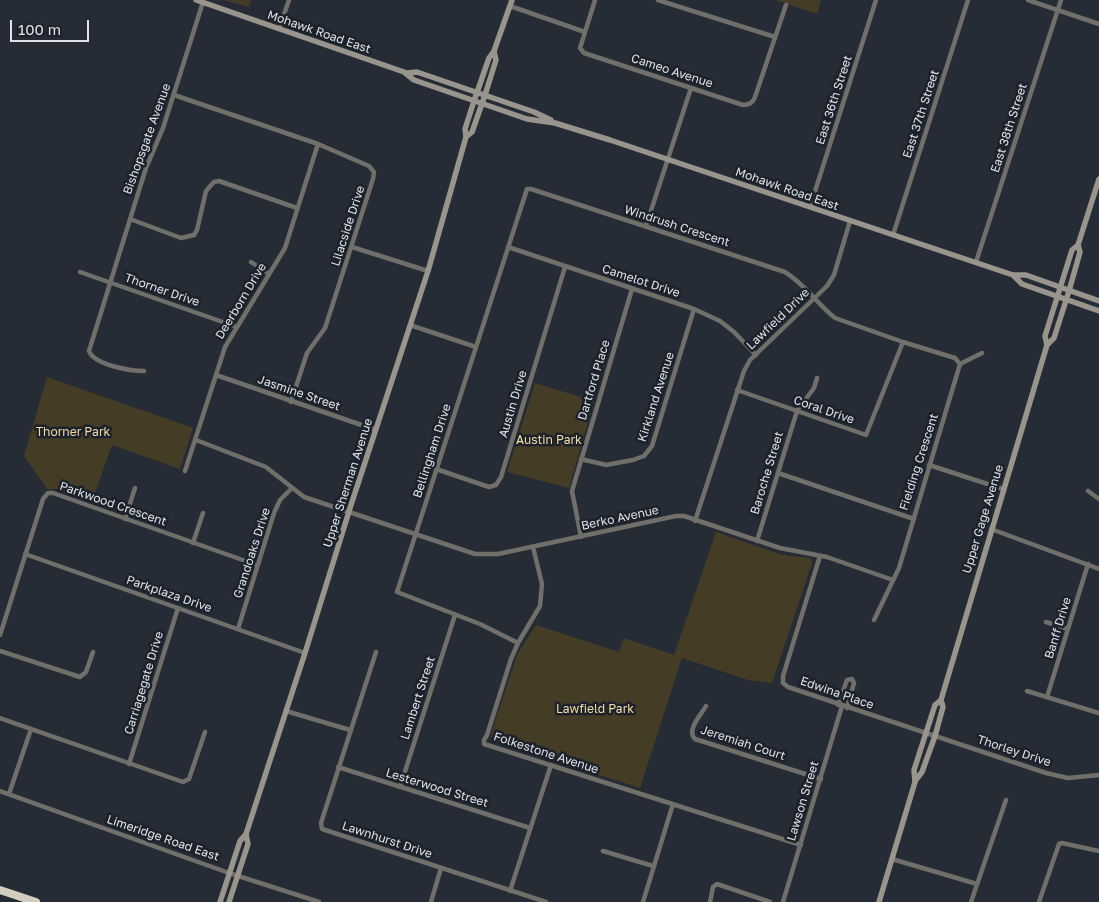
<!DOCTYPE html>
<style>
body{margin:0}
#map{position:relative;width:1099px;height:902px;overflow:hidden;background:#252c35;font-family:"Golos Text",sans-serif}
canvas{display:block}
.scale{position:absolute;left:10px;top:20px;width:79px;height:22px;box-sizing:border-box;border:2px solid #dee3e9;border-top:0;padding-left:6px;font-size:15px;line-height:18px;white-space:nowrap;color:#dee3e9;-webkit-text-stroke:4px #1c222b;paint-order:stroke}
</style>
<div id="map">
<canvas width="1099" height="902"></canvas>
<div class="scale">100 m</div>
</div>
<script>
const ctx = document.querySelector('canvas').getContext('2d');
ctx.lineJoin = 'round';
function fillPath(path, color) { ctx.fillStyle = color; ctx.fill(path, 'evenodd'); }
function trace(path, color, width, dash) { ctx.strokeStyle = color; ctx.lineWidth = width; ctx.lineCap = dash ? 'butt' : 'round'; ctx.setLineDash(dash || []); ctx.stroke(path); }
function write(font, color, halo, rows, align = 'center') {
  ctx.font = font + ' "Golos Text",sans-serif'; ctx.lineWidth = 5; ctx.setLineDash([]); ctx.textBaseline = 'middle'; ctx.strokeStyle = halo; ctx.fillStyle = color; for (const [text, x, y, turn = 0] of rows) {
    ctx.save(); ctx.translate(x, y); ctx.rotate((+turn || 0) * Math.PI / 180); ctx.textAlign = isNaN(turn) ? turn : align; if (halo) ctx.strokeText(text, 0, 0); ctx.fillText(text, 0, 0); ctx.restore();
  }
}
const green = new Path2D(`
 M 224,0 L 251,0 L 249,7 Z
 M 776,0 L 821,0 L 817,14 Z
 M 47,377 L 193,428 L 180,469 L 112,445 L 92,501 L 57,489 L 47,489 L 24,456 Z
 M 535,383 L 594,401 L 569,488 L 507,472 Z
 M 716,532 L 782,555 L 810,558 L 812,563 L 772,683 L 748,680 L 682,658 L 640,788 L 492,740 L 491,734 L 517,655 L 536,625 L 619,652 L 624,638 L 674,655 Z`);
const minor = new Path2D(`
 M 595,0 L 581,45 L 580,48 L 584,53 L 743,105 C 749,105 753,103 755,97 L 786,5
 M 658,0 L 775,37
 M 1028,0 L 1099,24
 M 510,6 L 585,32
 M 279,29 L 289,0
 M 174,95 L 318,144 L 369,166 L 374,172 L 373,179 L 325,328 L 307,353 L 291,402
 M 810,207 L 876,0
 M 130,219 L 181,238 L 194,235 L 197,230 L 206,191 L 214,182 L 219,181 L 297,208
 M 646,226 L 691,88
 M 893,235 L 968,0
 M 352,247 L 428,271
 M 508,247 L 694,309 L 720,321 L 734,332 L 756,355
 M 251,262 L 269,274
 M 976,262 L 1061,0
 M 80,272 L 237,327
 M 410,325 L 476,347
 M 144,371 C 131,371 94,365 89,351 L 146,168 L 163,128 L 203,2
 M 216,375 L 376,430
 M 737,390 L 866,435 L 903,342
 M 196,440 L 266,467 L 304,497 L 475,554 L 498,554 L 676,516 L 684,516 L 780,548 L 827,557 L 893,580
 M 581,459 L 606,465 L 633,460 L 644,456 L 652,446 L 694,309
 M 929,465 L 1003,489
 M 436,469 L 489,487 L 496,485 L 501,477 L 565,267
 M 185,471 L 225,347 L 285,248 L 318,144
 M 778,473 L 914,519
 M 1088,491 L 1099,499
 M 125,519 L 135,488
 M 695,521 L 744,371 L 750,360 L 827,286 L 834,275 L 850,221
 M 991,529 L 1099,569
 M 581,537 L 572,491 L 632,289
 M 757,541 L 797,411 L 814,388 L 817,378
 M 193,543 L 203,513
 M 533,547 L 542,584 L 540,606 L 518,643 L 511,659 L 487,735 L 484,740 L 484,744 L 801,845
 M 25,554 L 305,653
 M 820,556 L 783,676 L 783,683 L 788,687 L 1046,773 L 1068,778 L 1099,775
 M 874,620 L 899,568 L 960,364 L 982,353
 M 1046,622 L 1068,629
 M 238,629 L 274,513 L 280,500 L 292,488
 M 0,635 L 43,499 L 48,493 L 53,493 L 257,565
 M 518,643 L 480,624 L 397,592 L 527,189 L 531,189 L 785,272 C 805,284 817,304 835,318 L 903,342 L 955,358 L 960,364
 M 0,651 L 80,677 L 86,672 L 93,652
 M 376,652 L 321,823 L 322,829 L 546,902
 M 1027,691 L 1099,713
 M 1047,697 L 1088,564
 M 838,705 L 847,680 L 852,679 L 854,683 L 847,708
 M 706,706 C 701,715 686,730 695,739 L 821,779
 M 286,711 L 350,730
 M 0,718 L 183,782 L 189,779 L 205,732
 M 129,764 L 178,608
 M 338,767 L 530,828
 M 400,787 L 455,615
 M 0,791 L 229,873 L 319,902
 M 9,794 L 31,729
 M 603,851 L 653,866
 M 892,859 L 977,884
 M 510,891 L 551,765
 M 431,902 L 441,868
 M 643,902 L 673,804
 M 710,902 L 713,887 L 717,884 L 770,902
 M 783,902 L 842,706
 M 971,902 L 1006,800
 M 1039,902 L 1059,844 L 1062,843 L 1099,851`);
const secondary = new Path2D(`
 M 196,0 L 404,72 L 414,80 L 527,119 L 555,123 L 610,140 L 1013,275 L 1026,275 L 1099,301
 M 407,73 L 417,72 L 534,112 L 551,120
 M 466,137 L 472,132 L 485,95 L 496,60 L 494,51
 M 1013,275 L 1022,284 L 1099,311
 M 1047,345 L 1054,338 L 1069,291 L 1080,252 L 1078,245 L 1099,179
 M 915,781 L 922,772 L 935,736 L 943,707 L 941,700
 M 220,902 L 240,841 L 246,834 L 305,653 L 351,505 L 428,271 L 466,137 L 465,129 L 474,101 L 489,58 L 494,51 L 512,0
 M 229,902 L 248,844 L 246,834
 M 879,902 L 915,782 L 914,770 L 935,705 L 941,700 L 1047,345 L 1045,336 L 1072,250 L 1078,245`);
const motorway = new Path2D(`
 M 0,890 L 36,902`);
const streetNames = [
 ["Mohawk Road East",319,32,19],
 ["Cameo Avenue",672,71,18],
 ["East 36th Street",834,100,-72],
 ["East 37th Street",921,114,-72],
 ["East 38th Street",1009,128,-72],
 ["Bishopsgate Avenue",147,139,-70],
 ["Mohawk Road East",787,189,19],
 ["Lilacside Drive",348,226,-72],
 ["Windrush Crescent",677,226,18],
 ["Camelot Drive",641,281,18],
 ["Thorner Drive",162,290,19],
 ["Deerborn Drive",241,301,-59],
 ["Lawfield Drive",778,319,-44],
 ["Dartford Place",594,380,-73],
 ["Jasmine Street",299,393,19],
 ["Kirkland Avenue",656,397,-72],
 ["Austin Drive",513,404,-73],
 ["Coral Drive",824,410,19],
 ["Bellingham Drive",432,451,-72],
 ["Fielding Crescent",919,462,-72],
 ["Baroche Street",767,473,-73],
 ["Upper Sherman Avenue",348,483,-72],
 ["Parkwood Crescent",113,504,19],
 ["Berko Avenue",620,518,-12],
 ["Upper Gage Avenue",983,519,-73],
 ["Grandoaks Drive",252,553,-72],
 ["Parkplaza Drive",169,594,19],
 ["Banff Drive",1058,628,-73],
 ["Carriagegate Drive",144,683,-73],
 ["Edwina Place",837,693,19],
 ["Lambert Street",418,698,-72],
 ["Jeremiah Court",743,743,18],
 ["Thorley Drive",1014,751,18],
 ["Folkestone Avenue",546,753,18],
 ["Lesterwood Street",437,788,17],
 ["Lawson Street",803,801,-73],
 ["Limeridge Road East",163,838,19],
 ["Lawnhurst Drive",387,840,18]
];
const parkNames = [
 ["Thorner Park",73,432],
 ["Austin Park",549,440],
 ["Lawfield Park",595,709]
];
fillPath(green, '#453c26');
trace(minor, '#716f69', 4.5);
trace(secondary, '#99958c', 5.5);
trace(motorway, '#d3cdbf', 8);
write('12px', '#dee3e9', '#1c222b', streetNames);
write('12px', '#f5dca3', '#1c222b', parkNames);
</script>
